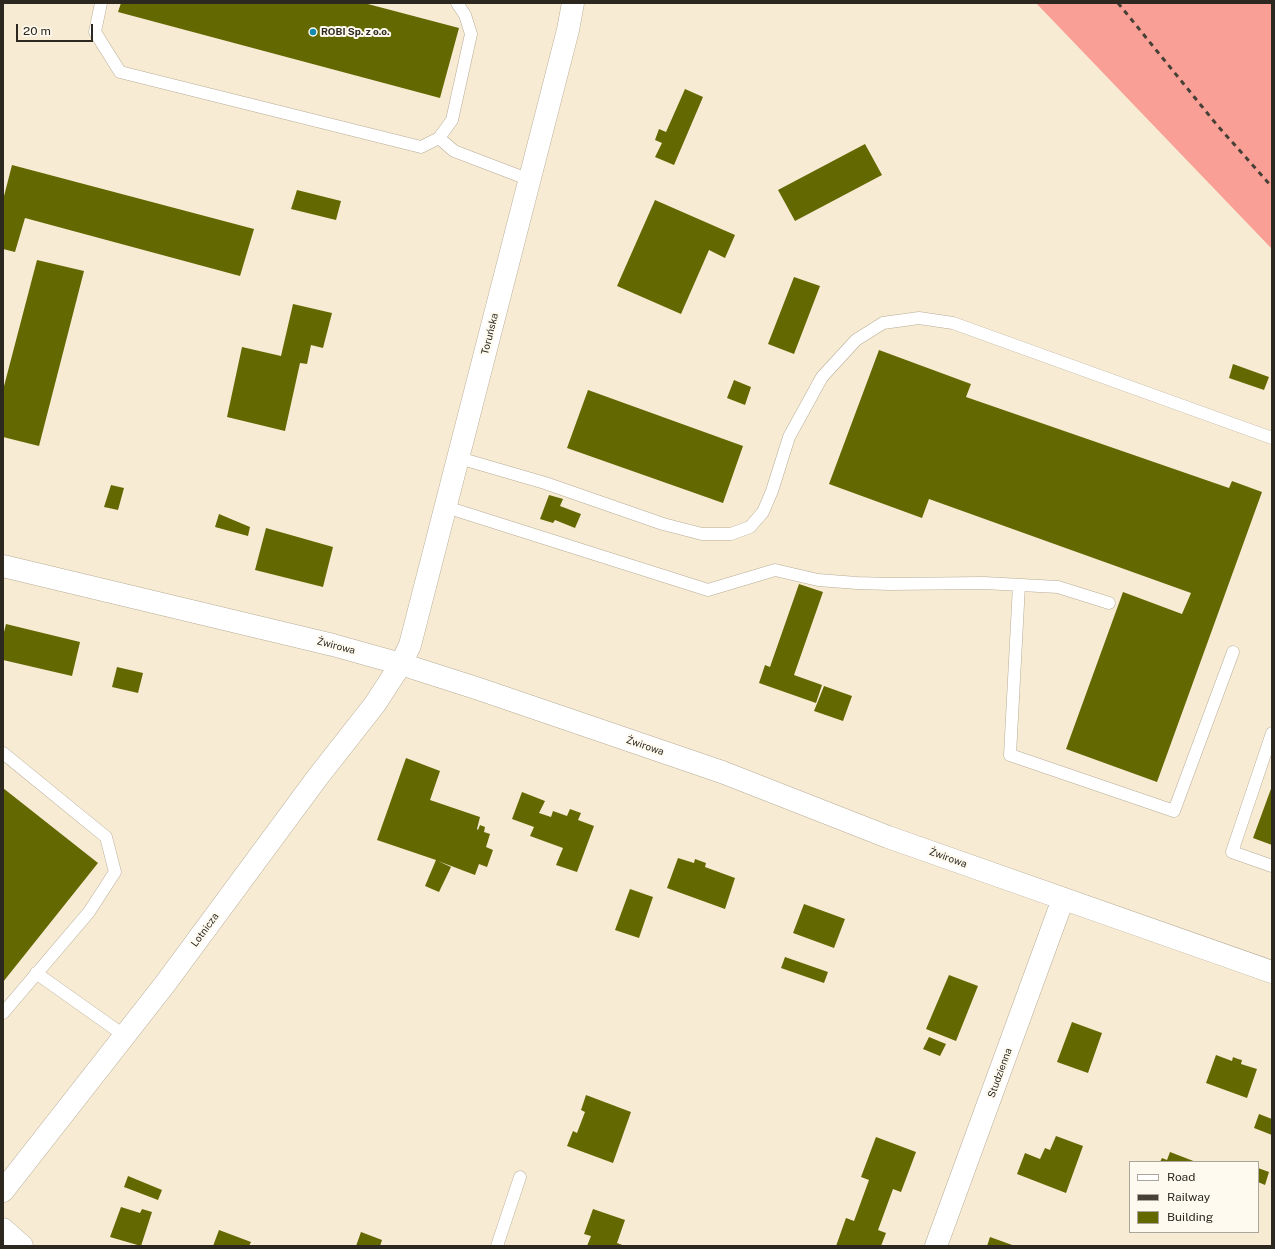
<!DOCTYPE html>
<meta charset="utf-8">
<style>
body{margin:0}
#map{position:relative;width:1275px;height:1249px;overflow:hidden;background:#f8ebd4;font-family:"Public Sans",sans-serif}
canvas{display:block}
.frame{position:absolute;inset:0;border:4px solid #2c271f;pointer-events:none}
.legend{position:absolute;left:1129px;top:1161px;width:130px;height:72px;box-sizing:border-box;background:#fefaf0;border:1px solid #aaa69c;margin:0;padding:5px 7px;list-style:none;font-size:12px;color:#2c271f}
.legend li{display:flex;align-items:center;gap:8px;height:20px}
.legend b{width:20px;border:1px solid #aaa69c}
.scale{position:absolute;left:16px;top:24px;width:77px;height:18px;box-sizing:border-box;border:2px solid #2c271f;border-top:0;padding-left:5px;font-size:12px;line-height:14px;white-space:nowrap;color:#2c271f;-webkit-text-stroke:3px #fefaf0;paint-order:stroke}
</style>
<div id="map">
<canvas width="1275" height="1249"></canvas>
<div class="frame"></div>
<ul class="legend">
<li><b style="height:5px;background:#fff"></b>Road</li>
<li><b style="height:5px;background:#464036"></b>Railway</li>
<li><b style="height:11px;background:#646801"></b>Building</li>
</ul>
<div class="scale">20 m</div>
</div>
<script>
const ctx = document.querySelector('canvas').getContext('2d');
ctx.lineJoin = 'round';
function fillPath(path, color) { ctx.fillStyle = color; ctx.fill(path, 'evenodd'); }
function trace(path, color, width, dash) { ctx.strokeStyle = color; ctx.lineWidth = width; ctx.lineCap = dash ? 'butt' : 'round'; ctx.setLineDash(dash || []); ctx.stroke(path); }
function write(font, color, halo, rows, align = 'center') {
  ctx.font = font + ' "Public Sans",sans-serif'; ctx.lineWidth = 4; ctx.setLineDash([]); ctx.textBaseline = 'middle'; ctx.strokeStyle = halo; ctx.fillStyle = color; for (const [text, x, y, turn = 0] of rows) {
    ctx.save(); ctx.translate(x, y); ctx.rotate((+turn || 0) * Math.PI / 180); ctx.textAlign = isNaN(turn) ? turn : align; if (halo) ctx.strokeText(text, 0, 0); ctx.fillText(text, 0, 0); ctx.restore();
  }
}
const forest = new Path2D(`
 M 1036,3 L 1272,3 L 1272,249 Z`);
const building = new Path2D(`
 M 121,3 L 364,3 L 459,28 L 440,98 L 118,12 Z
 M 685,89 L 703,97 L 674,165 L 655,157 L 662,143 L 655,140 L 659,129 L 666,132 Z
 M 865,144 L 882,175 L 795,221 L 778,190 Z
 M 12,165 L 254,229 L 240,276 L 25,218 L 15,252 L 3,249 L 3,200 Z
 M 297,190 L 341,201 L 336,220 L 291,209 Z
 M 655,200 L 735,235 L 725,258 L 709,250 L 681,314 L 617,286 Z
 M 37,260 L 84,271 L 39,446 L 3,437 L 3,390 Z
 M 794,277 L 820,286 L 794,354 L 768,344 Z
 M 293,304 L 332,313 L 323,348 L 311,345 L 307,364 L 300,363 L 285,431 L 227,417 L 242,347 L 281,356 Z
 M 879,350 L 971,384 L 966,397 L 1229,488 L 1232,481 L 1262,492 L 1157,782 L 1066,749 L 1123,592 L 1182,614 L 1191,593 L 929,499 L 922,518 L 829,484 Z
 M 1233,364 L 1269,377 L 1264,390 L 1229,378 Z
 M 734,380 L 751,387 L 745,405 L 727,398 Z
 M 588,390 L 743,446 L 723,503 L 567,448 Z
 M 111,485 L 124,488 L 118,510 L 104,507 Z
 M 549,495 L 563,499 L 560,506 L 581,514 L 575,528 L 555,520 L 553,523 L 540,519 Z
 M 219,514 L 250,527 L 248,536 L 215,527 Z
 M 266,528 L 333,547 L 323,587 L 255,570 Z
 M 799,584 L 823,592 L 794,675 L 822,685 L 816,703 L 759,683 L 765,665 L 770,667 Z
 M 6,624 L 80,642 L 72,676 L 3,660 L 3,636 Z
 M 117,667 L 143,673 L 138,693 L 112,687 Z
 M 824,686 L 852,696 L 843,721 L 814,711 Z
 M 406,758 L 440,771 L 430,800 L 480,817 L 477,829 L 478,830 L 480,825 L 485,827 L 484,832 L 490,834 L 486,847 L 493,850 L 487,867 L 479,864 L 475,875 L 438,861 L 451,867 L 439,892 L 425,886 L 436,860 L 377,840 Z
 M 1272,786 L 1272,845 L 1253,838 Z
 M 3,788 L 98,863 L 3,982 Z
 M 522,792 L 545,801 L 539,813 L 551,817 L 553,811 L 567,816 L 570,809 L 581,813 L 578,820 L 594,826 L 577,872 L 556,865 L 563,848 L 530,836 L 534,827 L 512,819 Z
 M 678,858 L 694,863 L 695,859 L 706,863 L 705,867 L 735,878 L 725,909 L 667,888 Z
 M 630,889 L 653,897 L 639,938 L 615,930 Z
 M 804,904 L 845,919 L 834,948 L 793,933 Z
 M 785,957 L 828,972 L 824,983 L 781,968 Z
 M 949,975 L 978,986 L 956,1041 L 926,1029 Z
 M 1072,1022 L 1102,1033 L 1088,1073 L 1057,1062 Z
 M 929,1037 L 946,1044 L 940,1056 L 923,1049 Z
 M 1216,1055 L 1232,1061 L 1233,1057 L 1238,1059 L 1242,1060 L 1241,1064 L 1257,1069 L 1247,1098 L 1206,1083 Z
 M 586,1095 L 631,1112 L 613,1163 L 567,1146 L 573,1131 L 577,1133 L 585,1112 L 581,1110 Z
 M 1259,1114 L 1272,1119 L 1272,1135 L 1254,1128 Z
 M 1056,1136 L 1083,1146 L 1066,1193 L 1017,1174 L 1025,1153 L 1040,1159 L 1045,1148 L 1050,1150 Z
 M 876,1137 L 916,1152 L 901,1192 L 893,1189 L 878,1230 L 886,1233 L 881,1246 L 836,1246 L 846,1218 L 854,1221 L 869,1180 L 861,1177 Z
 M 1170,1152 L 1196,1162 L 1160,1162 L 1162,1158 L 1167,1160 Z
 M 1258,1168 L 1269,1172 L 1265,1185 L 1258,1182 Z
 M 128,1176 L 162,1190 L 158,1200 L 124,1187 Z
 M 121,1207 L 140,1213 L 142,1209 L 152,1212 L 141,1246 L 110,1237 Z
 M 593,1209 L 625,1220 L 617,1243 L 625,1246 L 587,1246 L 591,1236 L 584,1234 Z
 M 219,1230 L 251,1242 L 249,1246 L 213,1246 Z
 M 361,1232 L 382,1240 L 380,1246 L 356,1246 Z
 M 990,1237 L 1015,1246 L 987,1246 Z`);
const service = new Path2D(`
 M 101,3 L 95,32 L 120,72 L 421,147 L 439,138 L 452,120 L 471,34 L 465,15 L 457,3
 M 439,138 L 454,151 L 530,180
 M 459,458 L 545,483 L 663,524 L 702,534 L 731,534 L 750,527 L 763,512 L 772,491 L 789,437 L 822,377 L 856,340 L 883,323 L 919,318 L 953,323 L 1272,438
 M 446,507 L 708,590 L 775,570 L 818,580 L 857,583 L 890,584 L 984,583 L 1058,587 L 1109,603
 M 1019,585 L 1010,755 L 1174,811 L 1233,652
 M 1272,733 L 1232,852 L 1272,866
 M 3,753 L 106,837 L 115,872 L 89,912 L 3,1013
 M 36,973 L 125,1036
 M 497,1246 L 520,1177`);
const minor = new Path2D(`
 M 3,1191 L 165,984 L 317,778 L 375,704 L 401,664 L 410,645 L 568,30 L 573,3
 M 3,1229 L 22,1246
 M 936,1246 L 1063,899`);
const tertiary = new Path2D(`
 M 3,566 L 333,645 L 401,664 L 479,689 L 722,772 L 888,837 L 1272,972`);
const rail = new Path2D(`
 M 1118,3 L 1217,125 L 1272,187`);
const markers = [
 [313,32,4,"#148aae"]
];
const poiNames = [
 ["ROBI Sp. z o.o.",321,32]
];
const streetNames = [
 ["Toruńska",490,334,-76],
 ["Żwirowa",336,646,15],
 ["Żwirowa",645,746,19],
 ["Żwirowa",948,858,20],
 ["Lotnicza",205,930,-54],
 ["Studzienna",1000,1073,-70]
];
fillPath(forest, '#f99f95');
fillPath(building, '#646801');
trace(service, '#b7ac96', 13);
trace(minor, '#b7ac96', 23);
trace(tertiary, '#b7ac96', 23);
trace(service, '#fff', 12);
trace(minor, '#fff', 22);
trace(tertiary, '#fff', 22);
trace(rail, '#464036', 3, [5, 5]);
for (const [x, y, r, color] of markers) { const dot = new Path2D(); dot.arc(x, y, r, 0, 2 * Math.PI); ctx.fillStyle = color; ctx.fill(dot); trace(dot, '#fefaf0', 1.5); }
write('bold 10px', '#2c271f', '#fefaf0', poiNames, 'left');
write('10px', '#2c271f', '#fefaf0', streetNames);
</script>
